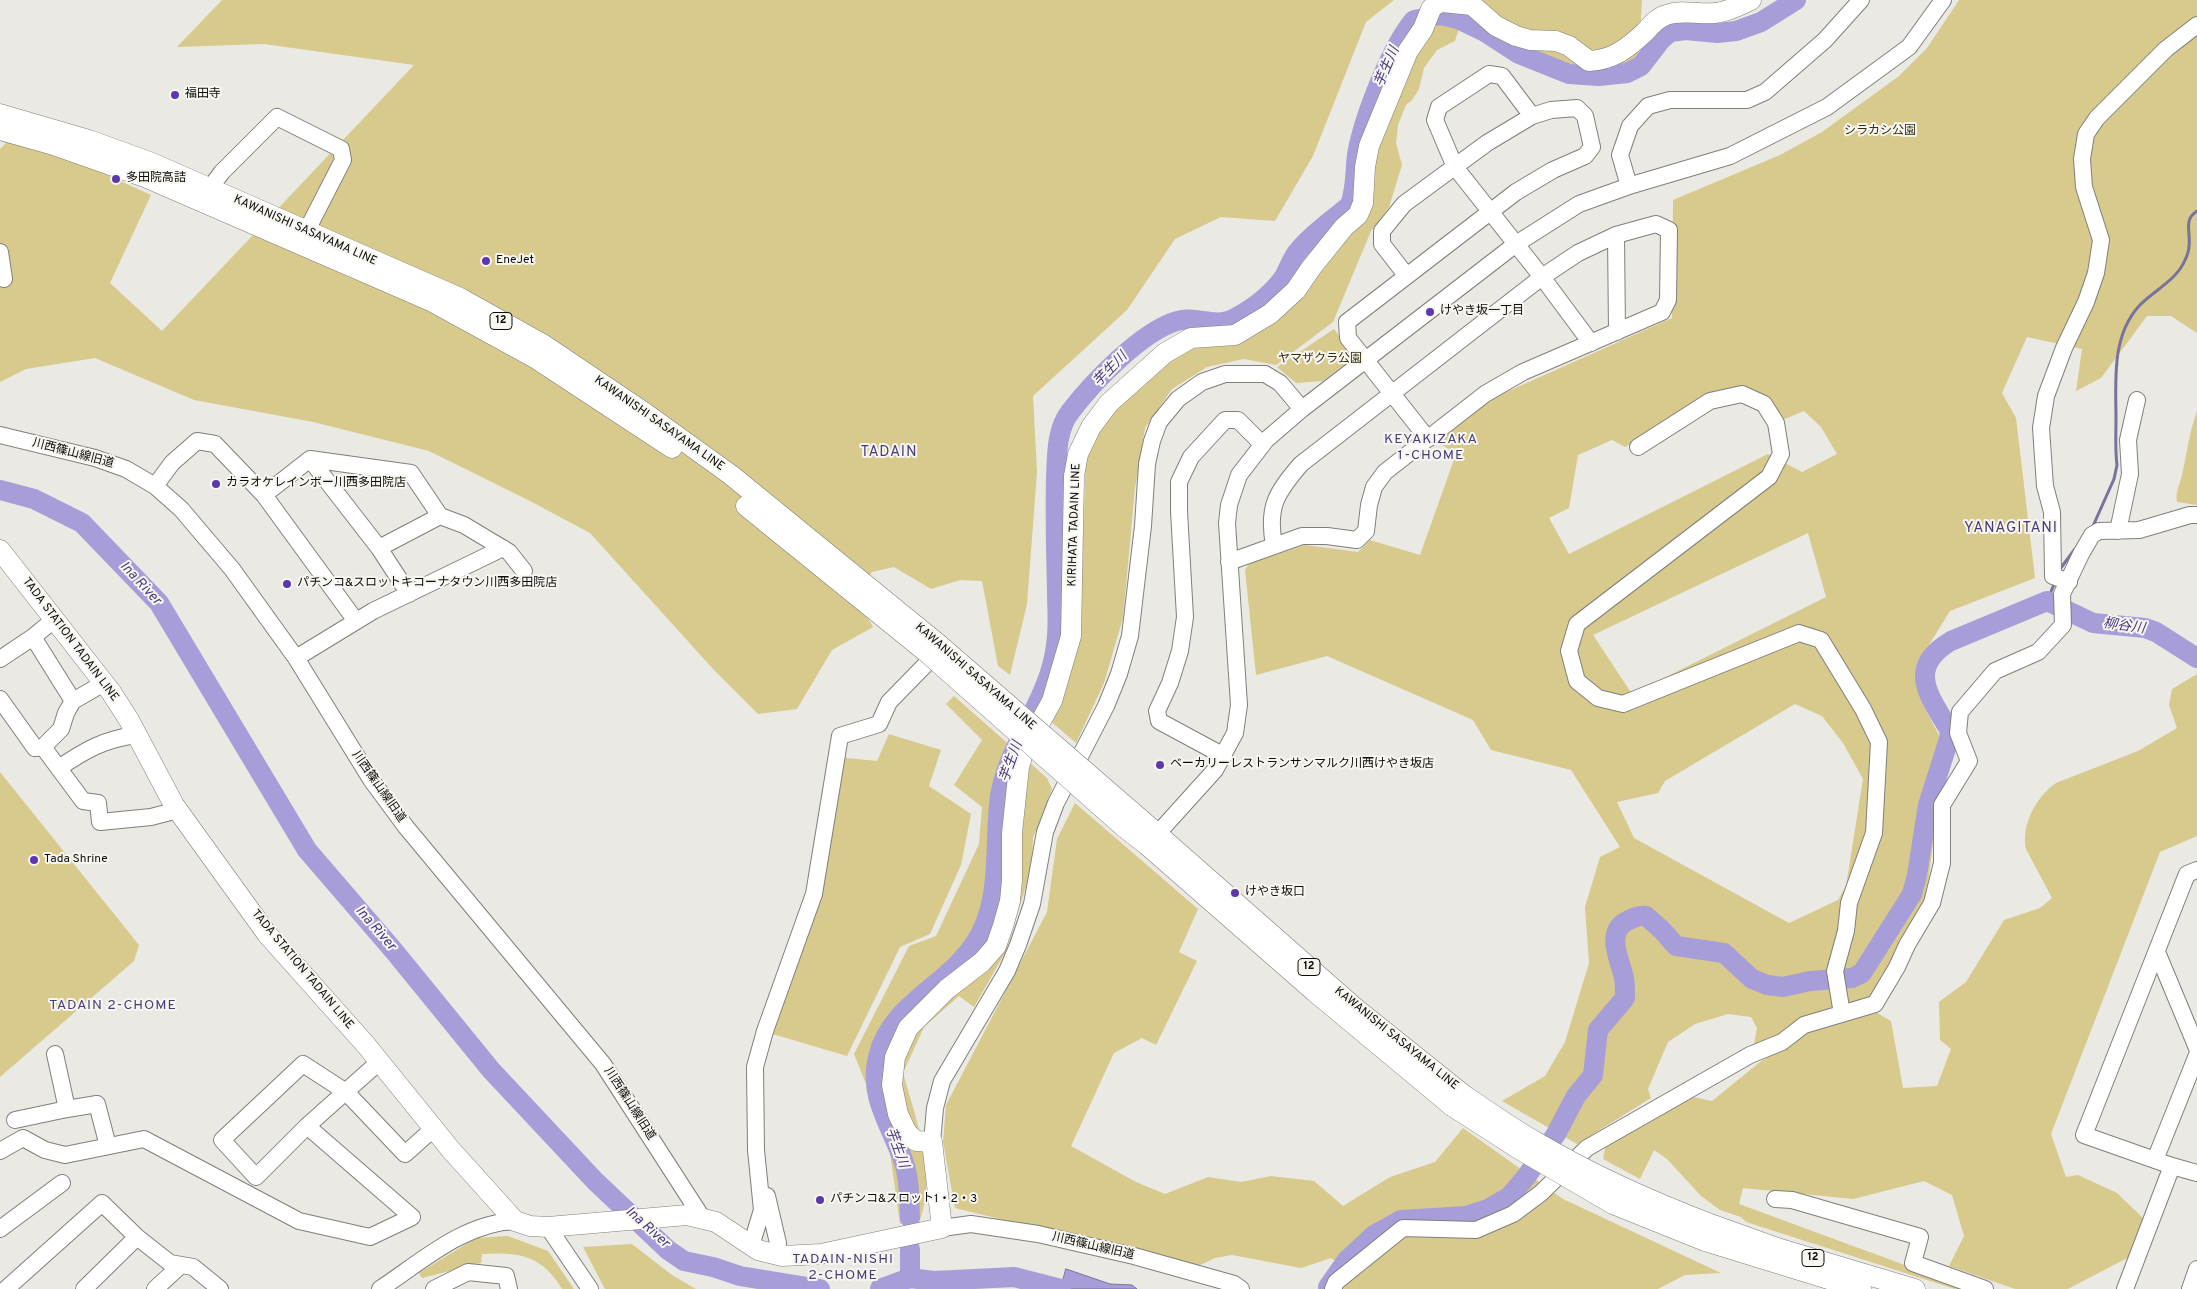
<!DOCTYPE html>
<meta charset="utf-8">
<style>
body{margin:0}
canvas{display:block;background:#eae9e3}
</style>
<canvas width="2197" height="1289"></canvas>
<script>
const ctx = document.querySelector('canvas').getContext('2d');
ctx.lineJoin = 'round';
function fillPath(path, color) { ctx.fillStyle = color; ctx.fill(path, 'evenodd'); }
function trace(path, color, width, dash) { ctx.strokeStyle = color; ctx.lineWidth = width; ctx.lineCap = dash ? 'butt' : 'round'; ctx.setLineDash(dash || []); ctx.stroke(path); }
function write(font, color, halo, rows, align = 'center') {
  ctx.font = font + ' Overpass,"Noto Sans JP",sans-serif'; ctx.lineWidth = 4; ctx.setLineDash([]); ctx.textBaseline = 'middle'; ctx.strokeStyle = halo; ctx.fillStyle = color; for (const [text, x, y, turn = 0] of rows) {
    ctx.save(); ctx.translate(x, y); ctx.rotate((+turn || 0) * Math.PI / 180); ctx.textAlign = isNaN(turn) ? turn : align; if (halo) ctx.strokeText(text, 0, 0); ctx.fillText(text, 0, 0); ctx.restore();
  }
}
const green = new Path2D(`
 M 222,0 L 1394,0 L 1366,22 L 1313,156 L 1275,221 L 1221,217 L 1175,239 L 1127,310 L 1033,396 L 1037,472 L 1027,604 L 1010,675 L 998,666 L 982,581 L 960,580 L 931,589 L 894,567 L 872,572 L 855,596 L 873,627 L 832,650 L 797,709 L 758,714 L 714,670 L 590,533 L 530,501 L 429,451 L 313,422 L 194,400 L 95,358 L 26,369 L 0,382 L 0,149 L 15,133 L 151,195 L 110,283 L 162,331 L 414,65 L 264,44 L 177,47 Z
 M 1461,0 L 1642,0 L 1638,65 L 1564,72 L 1520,48 L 1499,52 L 1463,17 L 1455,41 L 1437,50 L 1424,68 L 1419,89 L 1412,100 L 1406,105 L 1398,125 L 1396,143 L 1402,165 L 1389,207 L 1371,231 L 1333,322 L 1276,365 L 1244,359 L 1207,367 L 1172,389 L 1145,428 L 1135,488 L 1123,618 L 1104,683 L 1076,743 L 1048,719 L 1081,596 L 1086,454 L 1102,420 L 1166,358 L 1282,311 L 1283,287 L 1319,236 L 1332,224 L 1352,212 L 1379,131 L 1404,71 L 1433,28 L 1449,19 L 1461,5 Z
 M 1959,0 L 2197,0 L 2197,333 L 2171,316 L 2147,316 L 2101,378 L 2076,391 L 2082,349 L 2027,337 L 2002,393 L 2016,418 L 2035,578 L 1950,611 L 1919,661 L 1921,701 L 1950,756 L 1936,819 L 1926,900 L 1869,1000 L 1772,1041 L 1754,1044 L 1757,1028 L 1751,1017 L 1728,1014 L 1695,1024 L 1668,1042 L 1648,1089 L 1651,1098 L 1577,1144 L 1502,1101 L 1545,1076 L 1565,1042 L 1589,963 L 1585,907 L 1600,857 L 1620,847 L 1571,770 L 1491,750 L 1473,720 L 1327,656 L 1256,675 L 1245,570 L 1249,564 L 1305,545 L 1358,552 L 1370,540 L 1420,555 L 1456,454 L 1438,442 L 1493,398 L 1672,318 L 1673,200 L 1780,155 L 1822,132 L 1899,76 L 1927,48 ZM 1718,393 L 1772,403 L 1780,421 L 1804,411 L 1821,427 L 1837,454 L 1802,472 L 1768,454 L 1569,554 L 1549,518 L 1569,508 L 1578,455 L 1612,440 L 1625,447 ZM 1808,533 L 1826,597 L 1632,694 L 1593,635 ZM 1795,704 L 1822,716 L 1843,743 L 1863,779 L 1846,886 L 1838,900 L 1789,923 L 1634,838 L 1617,802 L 1658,793 L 1665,781 Z
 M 1334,329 L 1352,353 L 1350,360 L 1323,381 L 1296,383 L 1277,367 Z
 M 2197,411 L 2197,505 L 2177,502 C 2175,491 2180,485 2182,475 C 2187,454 2189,432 2197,411 Z
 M 2197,674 L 2197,836 L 2160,852 L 2051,1134 L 2066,1177 L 2078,1175 L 2117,1193 L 2145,1220 L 2129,1257 L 2068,1289 L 2015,1289 L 1949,1266 L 1964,1236 L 1952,1195 L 1924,1181 L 1853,1199 L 1743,1188 L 1739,1204 L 1970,1289 L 1955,1289 L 1746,1222 L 1741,1217 L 1720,1210 L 1701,1196 L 1667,1159 L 1654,1150 L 1640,1179 L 1603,1159 L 1606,1144 L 1688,1096 L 1712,1101 L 1760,1062 L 1806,1032 L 1877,1013 L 1891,1021 L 1903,1088 L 1937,1086 L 1951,1049 L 1940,1040 L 1939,1002 L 1966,982 L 2004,920 L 2040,908 L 2052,898 L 2026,849 C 2021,825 2036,797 2056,783 L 2138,751 L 2177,728 L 2169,705 L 2172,689 Z
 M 954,696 L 1047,778 L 1052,789 L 1033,838 L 1032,867 L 1006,951 L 974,1007 L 959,996 L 924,1027 L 903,1073 C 916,1120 937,1172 920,1220 L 900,1224 L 888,1139 L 854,1054 L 909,946 L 936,936 L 979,844 L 982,807 L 954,785 L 982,740 L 946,704 Z
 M 889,734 L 941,750 L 929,786 L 971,814 L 961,865 L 930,934 L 900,947 L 847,1056 L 769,1033 L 807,925 L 837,757 L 877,761 Z
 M 0,772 L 139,945 L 134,961 L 0,1077 Z
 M 1075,803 L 1198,909 L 1179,952 L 1197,961 L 1156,1045 L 1142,1038 L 1114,1053 L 1071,1146 L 1136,1182 L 1165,1194 L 1208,1177 L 1241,1182 L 1271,1176 L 1314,1181 L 1343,1206 L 1390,1177 L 1435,1162 L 1463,1128 L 1563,1199 L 1721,1273 L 1685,1275 L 1658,1289 L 1331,1289 L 1338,1263 L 1331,1258 L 1301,1268 L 1232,1255 L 1215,1258 L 1196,1267 L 955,1208 L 943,1142 L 946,1105 L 1047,912 L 1057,839 Z
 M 508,1236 L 548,1251 L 574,1289 L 562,1289 C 542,1255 518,1252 482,1254 L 481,1263 L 422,1278 L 419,1273 L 476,1238 Z
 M 632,1244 L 672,1275 L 696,1289 L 605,1289 L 583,1247 Z`);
const water = new Path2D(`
 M 1066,1269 L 1110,1284 L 1132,1285 L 1137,1289 L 1061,1289 Z`);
const stream = new Path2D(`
 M 2093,526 L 2114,479 L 2117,465 C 2115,450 2116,434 2116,419 C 2116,381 2111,337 2139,306 C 2153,291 2177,280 2185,260 C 2187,256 2189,250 2189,246 C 2191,232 2183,220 2197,211
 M 2060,569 L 2075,549
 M 2047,601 L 2055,582`);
const river = new Path2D(`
 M 0,490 L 34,499 L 82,523 L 159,603 L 307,850 L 394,951 L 491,1070 L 595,1181 L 668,1250 L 684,1261 L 713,1267 L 740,1276 L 820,1289
 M 910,1218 C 909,1200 910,1180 904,1163 C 892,1126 868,1098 878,1057 C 890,1005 945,987 973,946 C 1004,903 993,845 1000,796 C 1009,742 1050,699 1056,645 C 1059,627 1057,608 1057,590 C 1056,552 1055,515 1056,478 C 1057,457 1056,430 1070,412 C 1092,383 1142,331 1177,321 C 1197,315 1216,330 1237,317 C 1255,307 1272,294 1284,277 C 1289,268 1292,257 1299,250 C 1313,233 1334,219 1350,205 C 1356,189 1355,172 1357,155 C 1363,119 1391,47 1414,20 L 1441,15 L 1458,19 L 1485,32 L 1519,54 L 1569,74 L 1599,76 L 1627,73 L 1641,66 L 1661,40 L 1670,32 L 1686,30 L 1717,33 L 1736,31 L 1761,22 L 1796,0
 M 910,1278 L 910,1249
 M 1328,1287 L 1347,1260 L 1374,1235 L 1401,1220 L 1466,1216 L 1488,1209 L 1509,1197 L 1526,1177 L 1556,1134 L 1576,1096 L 1590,1079 L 1593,1075 L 1598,1030 L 1625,998 C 1625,991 1625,984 1624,978 C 1620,960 1605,932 1627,921 C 1633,918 1639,915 1646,916 L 1662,930 L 1676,946 L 1724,953 L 1752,979 L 1767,985 L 1783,987 L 1810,981 L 1852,978 L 1862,973 L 1912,894 L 1917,875 L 1928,805 L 1949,739 L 1950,731 C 1930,697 1905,668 1951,641 L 2047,601 L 2093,623 L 2145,628 L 2156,632 L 2197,658
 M 880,1289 L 910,1278 L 934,1281 L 1014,1277 L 1061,1289`);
const minor = new Path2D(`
 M 1532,116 L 1502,76 L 1489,74 L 1439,107 L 1435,120 L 1455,167 L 1542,277 L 1591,343
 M 1629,186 L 1620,155 L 1630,126 L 1648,106 L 1670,100 L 1747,100 L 1765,92 L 1825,40 L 1861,0
 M 210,188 L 222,172 L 277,117 L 341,149 L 343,160 L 306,232
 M 1616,235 L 1617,332
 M 0,252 L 4,279
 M 1406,275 L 1382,244 L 1382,231 L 1404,204 L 1487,143 L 1532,116 L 1551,110 L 1577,108 L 1585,116 L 1592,147 L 1585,156 L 1553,170 L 1516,192 L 1347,322 L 1348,338 L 1428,439
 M 0,435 L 95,458 L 126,469 L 155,486 L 181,509 L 232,569 L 296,658 L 372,781 L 406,827 L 603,1064 L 703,1219
 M 1638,447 L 1710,401 L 1742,394 L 1764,404 L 1776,423 L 1781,454 L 1769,477 L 1577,624 L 1569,651 L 1577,681 L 1598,698 L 1623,704 L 1799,633 L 1821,640 L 1863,709 L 1879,742 L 1874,833 L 1849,903 L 1846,931 L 1835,971 L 1842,1014
 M 310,459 L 379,548 L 409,594
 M 155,486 L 172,463 L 197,441 L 215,444 L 264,495 L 356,621
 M 264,495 L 310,459 L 411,473 L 440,516 L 464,525 L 509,552 L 524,571
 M 2118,531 L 2130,474 L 2128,440 L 2137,400
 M 379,548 L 440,516
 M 1229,562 L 1302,536 L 1327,536 L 1357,540 L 1366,531 L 1369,505 L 1374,487 L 1385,472 L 1485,394 L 1523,372 L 1662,312 L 1668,300 L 1669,230 L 1656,224 L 1616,235 L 1578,253 L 1542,277 L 1301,464 C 1276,493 1267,507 1274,545
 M 2069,582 L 2053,576 L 2052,512 L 2045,486 L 2041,428 L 2046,396 L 2064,348 L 2086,302 L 2096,273 L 2101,240 L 2084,187 L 2082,159 L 2086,134 L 2097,118 L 2166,49 L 2197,25
 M 33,637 L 73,701
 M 296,658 L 373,611 L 503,548
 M 0,659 L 33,637 L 55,619
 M 0,699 L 35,748 L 43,747 L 83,801 L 98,803 L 100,822 L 151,817 L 178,810
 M 43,747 L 61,729 L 66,713 L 73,701 L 104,683
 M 1224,756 L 1159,721 L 1157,711 L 1170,683 L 1180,651 L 1185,617 L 1179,511 L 1179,482 L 1191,457 L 1225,420 L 1238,420 L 1262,444
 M 59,768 C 85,750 105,739 136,735
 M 1150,842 L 1215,770 L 1235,733 L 1239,705 L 1227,523 L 1229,505 L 1239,475 L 1266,440 L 1302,409 L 1516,244 L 1579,204 L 1632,185 L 1730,156 L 1827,107 L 1909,47 L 1943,0
 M 2157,952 L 2197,1048
 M 67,1109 L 97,1104 L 108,1146
 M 15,1120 L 67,1109 L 55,1054
 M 307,1126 L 256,1177 L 222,1140 L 303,1064 L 346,1092 L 405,1154 L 433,1129
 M 932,1142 L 935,1108 L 942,1081 L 1007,971 L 1018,945 L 1032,904 L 1045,832 L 1056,803 L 1106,706 L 1119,674 L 1130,636 L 1143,526 L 1147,464 L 1152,441 L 1159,422 L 1178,399 L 1202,382 L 1225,374 L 1265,374 L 1280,383 L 1302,409
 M 0,1151 L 23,1138 L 45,1150 L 65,1155 L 144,1139 L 299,1221 L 370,1237 L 412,1217 L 307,1126 L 379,1062
 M 2155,1160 L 2197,1055
 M 2172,1166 L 2197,1173
 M 767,1196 L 778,1243 L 777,1255
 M 1775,1199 L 1792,1200 L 1920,1237 L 1913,1263 L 1985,1289
 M 548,1227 L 590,1289
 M 942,1228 L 971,1224 L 1038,1234 L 1134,1256 L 1234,1284 L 1241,1289
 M 0,1229 L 62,1183
 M 751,1246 L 762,1210 L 756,1150 L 755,1067 L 765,1031 L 814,894 L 840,736 L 879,724 L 889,702 L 932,658
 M 6,1289 L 102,1203 L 137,1237 L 170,1263 L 193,1267 L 220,1289
 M 84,1289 L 137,1237
 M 155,1289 L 181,1265
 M 380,1289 C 421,1262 463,1223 515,1221
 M 434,1289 L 468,1272 L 506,1276 L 509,1289
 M 1333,1289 L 1336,1282 L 1403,1228 L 1476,1230 L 1513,1214 L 1541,1193 L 1587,1148 L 1750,1055 L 1782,1042 L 1804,1025 L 1875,1004 L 1897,967 L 1907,945 L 1932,903 L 1942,863 L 1942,805 L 1969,761 L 1958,733 L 1960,712 L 1995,671 L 2038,652 L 2063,625 L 2062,594 L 2081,554 L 2092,535 L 2099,531 L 2139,530 L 2190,515 L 2197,515
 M 2125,1289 L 2172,1166 L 2084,1135 L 2187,874 L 2197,870
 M 2190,1289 L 2197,1269`);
const major = new Path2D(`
 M 0,114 L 89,140 L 152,163 L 460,298 L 544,345 L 645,413 L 731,475 L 937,643
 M 0,130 L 51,144 L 145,177 L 431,301 L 535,358 L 672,448
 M 746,506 L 925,651
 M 0,550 L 111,692 L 129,720 L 174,805 L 267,934 L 366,1045 L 451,1150 L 515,1221 L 530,1226 L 548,1227 L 687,1215 L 716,1222 L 758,1250 L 782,1256 L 821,1254 L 942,1228 L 932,1142 L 916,1141 L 907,1133 L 898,1114 L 892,1085 L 895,1057 L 908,1028 L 947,989 L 982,962 L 996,946 L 1003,926 L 1010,901 L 1012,880 L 1012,833 L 1019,767 L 1023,753 L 1052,701 L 1071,636 L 1074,476 L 1078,454 L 1091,427 L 1109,403 L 1165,353 L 1191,338 L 1235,335 L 1270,314 L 1296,290 L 1311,268 L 1344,227 L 1358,215 L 1363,203 L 1365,167 L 1369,146 L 1408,51 L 1423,29 L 1431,9 L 1436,4 L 1442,2 L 1472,5 L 1496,26 L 1516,36 L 1530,40 L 1556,41 L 1569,46 L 1589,61 C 1613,60 1628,48 1645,32 C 1651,25 1657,18 1666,15 C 1682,9 1699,15 1715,13 C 1728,12 1740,5 1751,0
 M 1138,817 L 1354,1007 L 1465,1096
 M 1125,828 L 1147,845 L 1315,992 L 1452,1106
 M 1713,1225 L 1774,1247 L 1915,1289
 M 1705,1241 L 1861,1289`);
const majorBridge = new Path2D(`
 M 937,643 L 1138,817
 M 925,651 L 1125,828
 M 1465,1096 C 1488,1111 1511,1128 1536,1142 C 1592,1175 1652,1202 1713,1225
 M 1452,1106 L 1519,1149 L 1613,1204 L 1705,1241`);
const markers = [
 [175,95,5,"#5d37af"],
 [116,179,5,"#5d37af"],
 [486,261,5,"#5d37af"],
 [1430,312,5,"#5d37af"],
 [216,484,5,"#5d37af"],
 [287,584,5,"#5d37af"],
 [1160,765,5,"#5d37af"],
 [34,860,5,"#5d37af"],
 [1235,893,5,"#5d37af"],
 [820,1200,5,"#5d37af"]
];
const shields = [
 [501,321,22],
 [1309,967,22],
 [1813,1258,22]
];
const shieldNames = [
 ["12",501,321],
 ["12",1309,967],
 ["12",1813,1258]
];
const poiNames = [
 ["福田寺",185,95],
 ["多田院高詰",126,179],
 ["EneJet",496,261],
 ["けやき坂一丁目",1440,312],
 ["カラオケレインボー川西多田院店",226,484],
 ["パチンコ&スロットキコーナタウン川西多田院店",297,584],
 ["ベーカリーレストランサンマルク川西けやき坂店",1170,765],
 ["Tada Shrine",44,860],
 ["けやき坂口",1245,893],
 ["パチンコ&スロット1・2・3",830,1200]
];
const parkNames = [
 ["シラカシ公園",1880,132],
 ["ヤマザクラ公園",1320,360]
];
const streetNames = [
 ["KAWANISHI SASAYAMA LINE",305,231,24],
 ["KAWANISHI SASAYAMA LINE",659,424,35],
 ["川西篠山線旧道",73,454,15],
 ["KIRIHATA TADAIN LINE",1075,525,-88],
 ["TADA STATION TADAIN LINE",70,640,53],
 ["KAWANISHI SASAYAMA LINE",975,677,41],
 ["川西篠山線旧道",378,787,55],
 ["TADA STATION TADAIN LINE",302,970,50],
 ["KAWANISHI SASAYAMA LINE",1396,1039,39],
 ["川西篠山線旧道",629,1104,57],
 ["川西篠山線旧道",1093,1247,13]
];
const waterNames = [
 ["芋生川",1388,67,-67],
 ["芋生川",1111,370,-46],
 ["Ina River",140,584,47],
 ["柳谷川",2124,627,8],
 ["芋生川",1012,762,-70],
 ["Ina River",375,929,49],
 ["芋生川",896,1148,70],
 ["Ina River",647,1228,42]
];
const neighbourhoodNames = [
 ["KEYAKIZAKA",1431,440],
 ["1-CHOME",1431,456],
 ["TADAIN 2-CHOME",113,1006],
 ["TADAIN-NISHI",843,1260],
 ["2-CHOME",843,1276]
];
const quarterNames = [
 ["TADAIN",889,453],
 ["YANAGITANI",2011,529]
];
fillPath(green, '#d7ca8c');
fillPath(water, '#a79dd8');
trace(water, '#79729a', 1);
trace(stream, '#79729a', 3);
trace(river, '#a79dd8', 20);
trace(minor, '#807f7a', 18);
trace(major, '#807f7a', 21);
trace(minor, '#fff', 16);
trace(major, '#fff', 20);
trace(majorBridge, '#807f7a', 21, []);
trace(majorBridge, '#fff', 20);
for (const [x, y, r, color] of markers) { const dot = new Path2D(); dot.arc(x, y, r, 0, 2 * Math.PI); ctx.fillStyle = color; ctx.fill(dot); trace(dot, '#f7f6f0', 2); }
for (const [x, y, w] of shields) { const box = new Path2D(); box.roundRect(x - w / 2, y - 8.5, w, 17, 4); ctx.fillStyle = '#f7f6f0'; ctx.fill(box); trace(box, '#0d0c0b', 1); }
write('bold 11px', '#0d0c0b', null, shieldNames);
write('12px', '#0d0c0b', '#f7f6f0', poiNames, 'left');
write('12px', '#342e10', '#f7f6f0', parkNames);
write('12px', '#0d0c0b', '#f7f6f0', streetNames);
write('italic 14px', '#4c3981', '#f7f6f0', waterNames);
ctx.letterSpacing = '1px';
write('14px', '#4a3b78', '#f7f6f0', neighbourhoodNames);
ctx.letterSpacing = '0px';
ctx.letterSpacing = '1px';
write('15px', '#4a3b78', '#f7f6f0', quarterNames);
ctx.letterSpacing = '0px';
</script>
